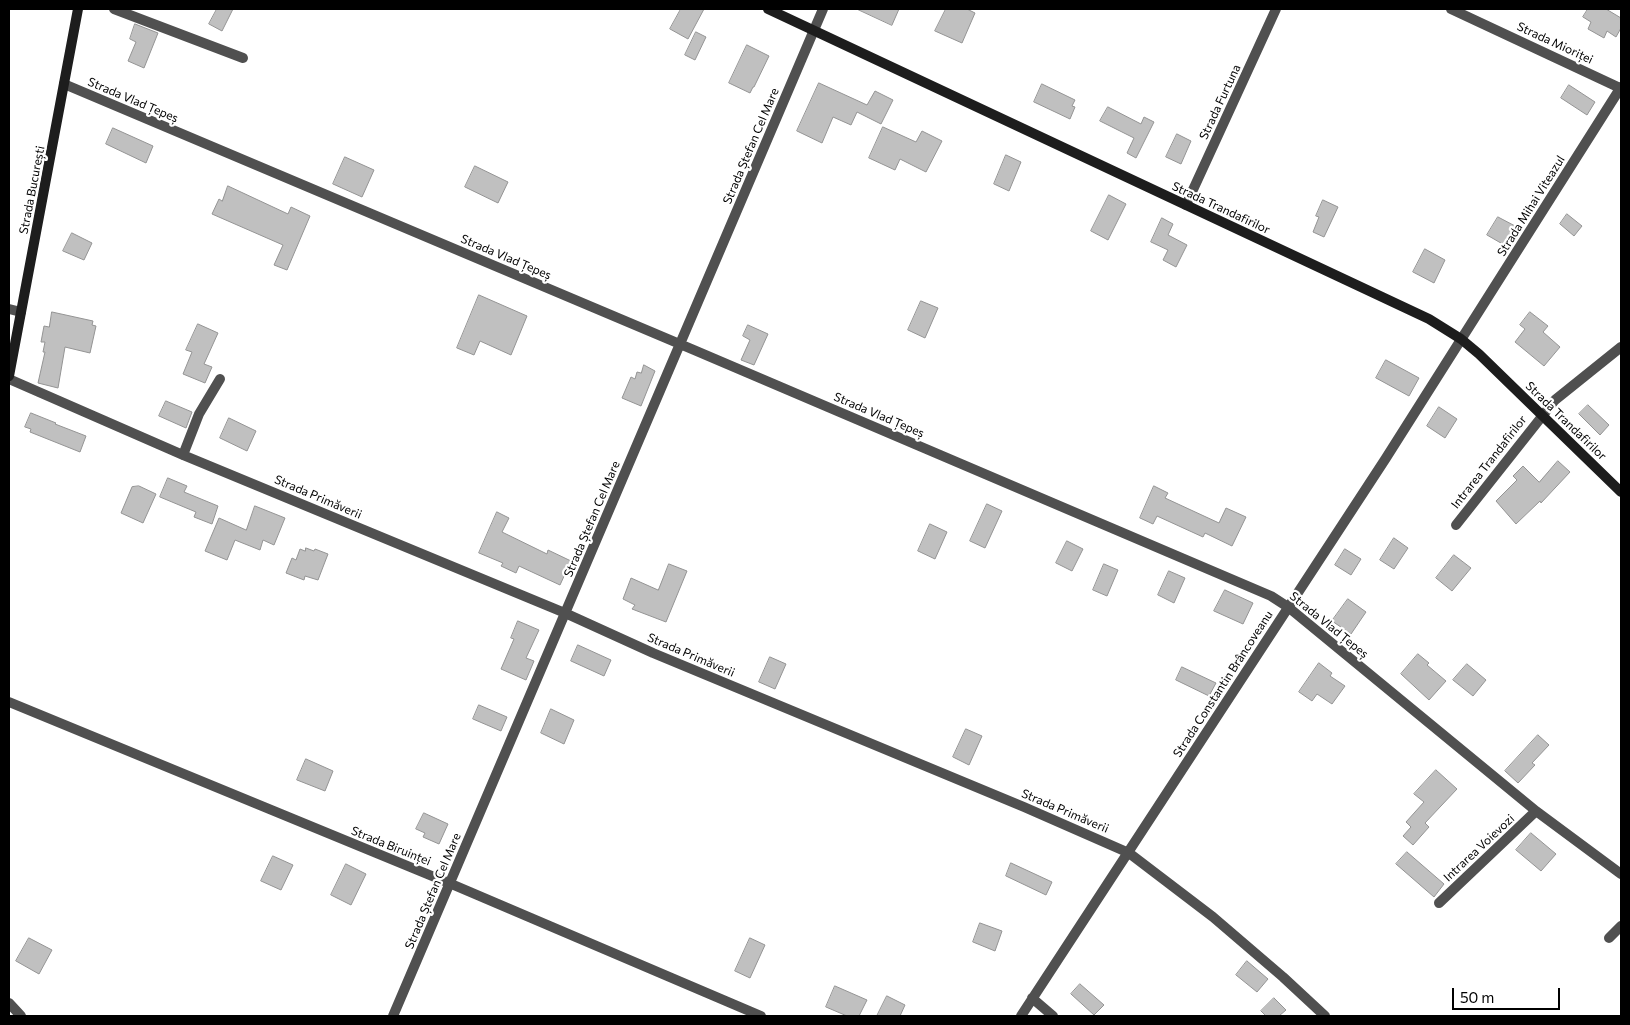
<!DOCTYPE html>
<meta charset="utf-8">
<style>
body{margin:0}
#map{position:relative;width:1630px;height:1025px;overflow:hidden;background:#fff;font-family:Commissioner,sans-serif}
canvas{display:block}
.frame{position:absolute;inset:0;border:10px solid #000;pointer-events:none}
.scale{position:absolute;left:1452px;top:988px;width:108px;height:22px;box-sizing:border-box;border:2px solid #000;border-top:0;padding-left:6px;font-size:15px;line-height:18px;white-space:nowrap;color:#000;-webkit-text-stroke:4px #fff;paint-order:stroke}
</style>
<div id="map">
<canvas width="1630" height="1025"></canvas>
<div class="frame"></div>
<div class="scale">50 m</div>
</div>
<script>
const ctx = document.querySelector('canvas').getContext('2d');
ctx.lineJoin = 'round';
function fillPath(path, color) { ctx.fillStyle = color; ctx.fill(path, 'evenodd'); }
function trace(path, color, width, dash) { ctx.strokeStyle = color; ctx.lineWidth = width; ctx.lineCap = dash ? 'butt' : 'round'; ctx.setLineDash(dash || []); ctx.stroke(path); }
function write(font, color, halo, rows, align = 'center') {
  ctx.font = font + ' Commissioner,sans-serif'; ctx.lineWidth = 4.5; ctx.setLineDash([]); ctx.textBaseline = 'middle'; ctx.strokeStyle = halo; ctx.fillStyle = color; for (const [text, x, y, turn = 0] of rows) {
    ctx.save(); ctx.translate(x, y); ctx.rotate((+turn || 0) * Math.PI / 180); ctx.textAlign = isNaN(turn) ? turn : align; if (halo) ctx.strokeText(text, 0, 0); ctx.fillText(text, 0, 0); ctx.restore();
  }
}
const building = new Path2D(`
 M 217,9 L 233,9 L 222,31 L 209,24 Z
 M 681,9 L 704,9 L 688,39 L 670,29 Z
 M 857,9 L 899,9 L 892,25 Z
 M 946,9 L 967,9 L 975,13 L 962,43 L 935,31 Z
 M 1588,9 L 1606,9 L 1621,18 L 1621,28 L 1616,37 L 1607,31 L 1604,38 L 1588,29 L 1591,22 L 1583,17 Z
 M 135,24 L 158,33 L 144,68 L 128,61 L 136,42 L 130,39 Z
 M 696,32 L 706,37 L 695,60 L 685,55 Z
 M 747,45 L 769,56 L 754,87 L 753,87 L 750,93 L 729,83 Z
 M 819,83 L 867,105 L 875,91 L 893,100 L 881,124 L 857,112 L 851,125 L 833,117 L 822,143 L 797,131 Z
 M 1042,84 L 1075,100 L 1072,106 L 1075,107 L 1070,119 L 1034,102 Z
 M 1569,85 L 1595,102 L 1587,115 L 1561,98 Z
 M 1108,107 L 1141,124 L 1144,117 L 1154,122 L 1136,158 L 1127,153 L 1134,138 L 1100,121 Z
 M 883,127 L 916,142 L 922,131 L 942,141 L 926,172 L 900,159 L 895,170 L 869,158 Z
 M 113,128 L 153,146 L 146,163 L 106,144 Z
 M 1177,134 L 1191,141 L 1181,164 L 1166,157 Z
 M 1006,155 L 1021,162 L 1009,191 L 994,184 Z
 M 345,157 L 374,170 L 362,197 L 333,184 Z
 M 475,166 L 508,182 L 498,203 L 465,187 Z
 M 228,186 L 288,214 L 291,207 L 310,216 L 287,270 L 274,265 L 283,245 L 212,214 L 219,199 L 222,201 Z
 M 1109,195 L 1126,204 L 1108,240 L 1091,231 Z
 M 1323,200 L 1338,207 L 1324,237 L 1313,232 L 1319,217 L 1316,216 Z
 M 1567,214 L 1582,226 L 1574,236 L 1560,224 Z
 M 1498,217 L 1517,227 L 1506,246 L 1487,235 Z
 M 1162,218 L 1173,224 L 1168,235 L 1187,245 L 1176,267 L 1163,260 L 1168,250 L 1151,242 Z
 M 72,233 L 92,243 L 84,260 L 63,251 Z
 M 1425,249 L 1445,260 L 1434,283 L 1413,272 Z
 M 479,295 L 527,316 L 511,355 L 480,341 L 474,355 L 457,348 Z
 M 921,301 L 938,308 L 925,338 L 908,330 Z
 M 52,312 L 93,321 L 92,325 L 96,326 L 90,353 L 65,347 L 58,388 L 38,383 L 45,352 L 43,352 L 45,342 L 41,342 L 44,326 L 49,327 Z
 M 1530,312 L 1548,326 L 1543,332 L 1560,347 L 1544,366 L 1515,342 L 1525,329 L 1520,325 Z
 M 198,324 L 218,333 L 204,364 L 212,367 L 205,383 L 183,374 L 192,352 L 186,350 Z
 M 748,325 L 768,334 L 754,365 L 741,360 L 750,340 L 743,336 Z
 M 1386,360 L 1419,378 L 1409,396 L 1376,378 Z
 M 644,365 L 655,371 L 641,406 L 622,398 L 631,377 L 635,379 L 637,372 L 641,373 Z
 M 166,401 L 192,412 L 186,428 L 159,416 Z
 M 1588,405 L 1609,425 L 1600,435 L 1579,414 Z
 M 1439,407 L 1457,419 L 1445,438 L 1427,426 Z
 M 31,413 L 56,423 L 55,424 L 86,436 L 80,452 L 30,432 L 31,429 L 25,427 Z
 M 229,418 L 256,431 L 247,451 L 220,438 Z
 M 1558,461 L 1570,472 L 1541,503 L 1540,501 L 1516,524 L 1496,501 L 1517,480 L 1513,476 L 1523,466 L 1539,482 Z
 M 168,478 L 187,486 L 184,492 L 218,506 L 212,524 L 194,517 L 196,512 L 160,497 Z
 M 139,486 L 156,494 L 143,523 L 121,513 L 132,487 Z
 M 1154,486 L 1168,493 L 1165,498 L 1219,523 L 1226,508 L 1246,517 L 1232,546 L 1205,533 L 1203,537 L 1157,516 L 1153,524 L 1140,518 Z
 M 987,504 L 1002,511 L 985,548 L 970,541 Z
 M 255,506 L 285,518 L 274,545 L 263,540 L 260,550 L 235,540 L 227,560 L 205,551 L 219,518 L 246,530 Z
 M 497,512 L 509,518 L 502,532 L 547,554 L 548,550 L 571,561 L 560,585 L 519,566 L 516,573 L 501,566 L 503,563 L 479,553 Z
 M 930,524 L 947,532 L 935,559 L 918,551 Z
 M 1394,538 L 1408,548 L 1394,569 L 1380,560 Z
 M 1067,541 L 1083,549 L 1072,571 L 1056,563 Z
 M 306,548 L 314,551 L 315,549 L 328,554 L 318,580 L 305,576 L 304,580 L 286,573 L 292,558 L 296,560 L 300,549 L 305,551 Z
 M 1345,549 L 1361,559 L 1351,575 L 1335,565 Z
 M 1454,555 L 1471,568 L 1452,591 L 1436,578 Z
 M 669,564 L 687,571 L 666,622 L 632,609 L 635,605 L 623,599 L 631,578 L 658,590 Z
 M 1104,564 L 1118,570 L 1107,596 L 1093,590 Z
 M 1169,571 L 1185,578 L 1174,603 L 1158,595 Z
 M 1225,590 L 1253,603 L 1243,624 L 1214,611 Z
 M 1348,599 L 1366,612 L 1351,634 L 1332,621 Z
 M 518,621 L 539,630 L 526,658 L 534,661 L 526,680 L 501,669 L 514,639 L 511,638 Z
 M 578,645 L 611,660 L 604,676 L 571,661 Z
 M 1418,654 L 1429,663 L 1427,665 L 1446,681 L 1429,700 L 1401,674 Z
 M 770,657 L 786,664 L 775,689 L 759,682 Z
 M 1319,663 L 1332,673 L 1330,676 L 1345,686 L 1332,704 L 1317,694 L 1312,701 L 1299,692 Z
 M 1467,664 L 1486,680 L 1473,696 L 1453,680 Z
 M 1182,667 L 1216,683 L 1209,696 L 1176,680 Z
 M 479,705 L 507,717 L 501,731 L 473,719 Z
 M 551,709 L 574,720 L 564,744 L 541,733 Z
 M 966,729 L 982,736 L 969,765 L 953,757 Z
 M 1538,735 L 1549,745 L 1532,763 L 1535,765 L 1518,783 L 1505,771 Z
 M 306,759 L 333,771 L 325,791 L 297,780 Z
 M 1436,770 L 1457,789 L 1425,823 L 1429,827 L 1413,845 L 1403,836 L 1411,827 L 1406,822 L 1424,802 L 1414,794 Z
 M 424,813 L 448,824 L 439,844 L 423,837 L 425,833 L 416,829 Z
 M 1531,833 L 1556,854 L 1541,871 L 1516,850 Z
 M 1407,852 L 1444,884 L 1434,897 L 1396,864 Z
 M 273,856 L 293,865 L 281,890 L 261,881 Z
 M 1011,863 L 1052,882 L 1046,895 L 1006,876 Z
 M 346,864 L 366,874 L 351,905 L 331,895 Z
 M 980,923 L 1002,931 L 995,951 L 973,942 Z
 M 29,938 L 52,950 L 39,974 L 16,961 Z
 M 750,938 L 765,945 L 750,978 L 735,971 Z
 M 1247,961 L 1268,979 L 1257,992 L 1236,975 Z
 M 1080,984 L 1104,1005 L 1094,1015 L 1071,994 Z
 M 835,986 L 867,1000 L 859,1016 L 847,1016 L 826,1007 Z
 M 887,996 L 905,1005 L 900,1016 L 877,1016 Z
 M 1274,998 L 1286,1010 L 1279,1016 L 1266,1016 L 1261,1011 Z`);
const street = new Path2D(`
 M 114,9 L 243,58
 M 1451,9 L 1620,88
 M 64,84 L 694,350 L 1271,596 L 1288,607 L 1536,811 L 1621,874
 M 1186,205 L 1276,9
 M 9,309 L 21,312
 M 9,379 L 183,455 L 565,613 L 653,653 L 1024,807 L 1129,853 L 1213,917 L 1283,977 L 1325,1016
 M 183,455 L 199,414 L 220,379
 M 1456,525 L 1555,400 L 1621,347
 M 9,702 L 449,883 L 761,1016
 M 1439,903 L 1536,811
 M 1609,938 L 1621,926
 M 1032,998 L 1053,1016
 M 9,1003 L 21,1016
 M 393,1016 L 823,9
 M 1021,1016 L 1386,458 L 1621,87`);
const secondary = new Path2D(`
 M 768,9 L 1363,288 L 1429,319 L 1461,339 L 1479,354 L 1621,492
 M 9,376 L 78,9`);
const streetNames = [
 ["Strada Mioriței",1555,43,25],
 ["Strada Vlad Țepeș",133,100,23],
 ["Strada Furtuna",1220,102,-65],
 ["Strada Ștefan Cel Mare",751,146,-67],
 ["Strada București",32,190,-79],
 ["Strada Mihai Viteazul",1531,206,-58],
 ["Strada Trandafirilor",1221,208,25],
 ["Strada Vlad Țepeș",506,257,23],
 ["Strada Vlad Țepeș",879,415,23],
 ["Strada Trandafirilor",1566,421,44],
 ["Intrarea Trandafirilor",1489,462,-52],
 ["Strada Primăverii",318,497,23],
 ["Strada Ștefan Cel Mare",592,519,-67],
 ["Strada Vlad Țepeș",1329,625,39],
 ["Strada Primăverii",691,655,23],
 ["Strada Constantin Brâncoveanu",1223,684,-57],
 ["Strada Primăverii",1065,811,23],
 ["Strada Biruinței",391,846,22],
 ["Intrarea Voievozi",1479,848,-43],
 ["Strada Ștefan Cel Mare",433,891,-67]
];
fillPath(building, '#c0c0c0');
trace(building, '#949494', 1);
trace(street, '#505050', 10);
trace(secondary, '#1d1d1d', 10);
write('12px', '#000', '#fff', streetNames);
</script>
